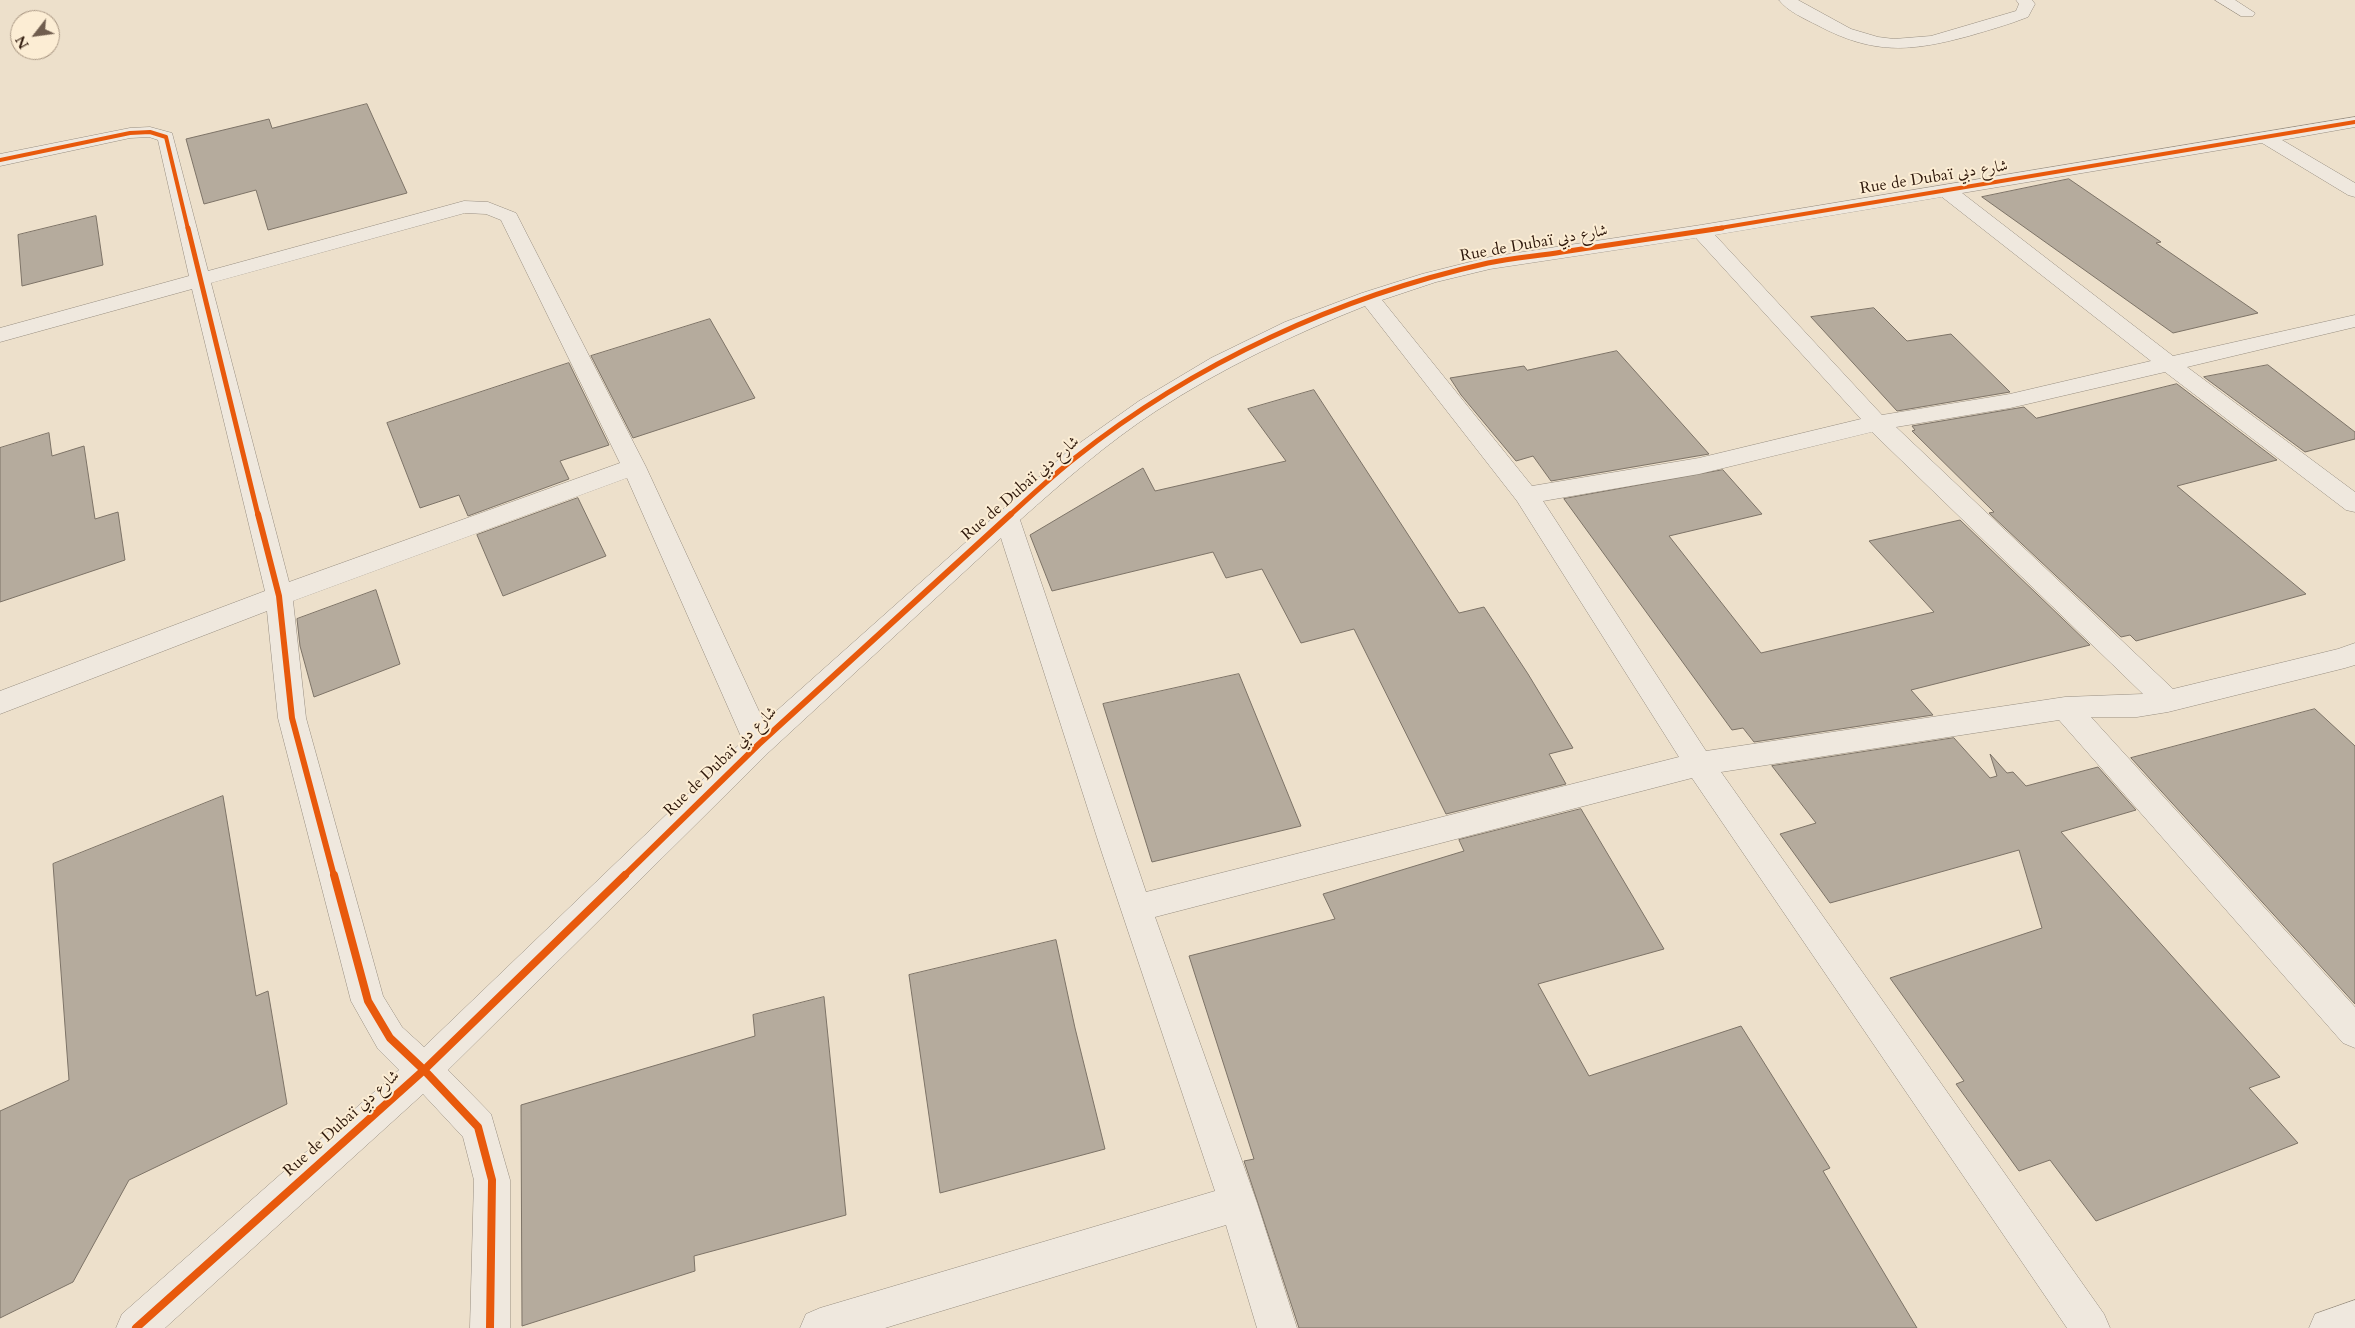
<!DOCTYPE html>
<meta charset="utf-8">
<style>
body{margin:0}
#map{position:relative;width:2355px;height:1328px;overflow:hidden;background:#ede0cb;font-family:Cardo,serif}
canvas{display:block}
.north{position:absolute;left:10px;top:10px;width:50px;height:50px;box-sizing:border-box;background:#fcedd4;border:1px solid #a99783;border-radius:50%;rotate:240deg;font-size:14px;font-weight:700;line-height:20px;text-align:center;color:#2d170a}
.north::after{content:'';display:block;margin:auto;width:18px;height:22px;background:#705d4e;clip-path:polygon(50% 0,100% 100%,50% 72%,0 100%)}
</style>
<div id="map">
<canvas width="2355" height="1328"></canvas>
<div class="north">N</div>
</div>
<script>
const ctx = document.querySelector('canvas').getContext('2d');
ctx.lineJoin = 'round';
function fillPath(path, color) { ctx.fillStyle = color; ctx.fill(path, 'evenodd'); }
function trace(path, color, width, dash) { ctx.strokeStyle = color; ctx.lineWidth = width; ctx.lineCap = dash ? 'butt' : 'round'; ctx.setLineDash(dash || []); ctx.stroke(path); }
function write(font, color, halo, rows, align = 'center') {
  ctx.font = font + ' Cardo,Amiri,serif'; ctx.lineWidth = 4; ctx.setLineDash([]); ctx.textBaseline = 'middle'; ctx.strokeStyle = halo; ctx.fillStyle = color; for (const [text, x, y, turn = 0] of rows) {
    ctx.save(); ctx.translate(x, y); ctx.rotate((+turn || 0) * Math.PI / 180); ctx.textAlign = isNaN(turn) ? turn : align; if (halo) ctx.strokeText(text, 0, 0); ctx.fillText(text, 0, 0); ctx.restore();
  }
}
const building = new Path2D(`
 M 367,104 L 407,193 L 268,230 L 256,190 L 204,204 L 186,139 L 269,119 L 272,128 Z
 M 2069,179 L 2161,242 L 2156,243 L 2258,313 L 2173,333 L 1982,197 Z
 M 96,216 L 103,265 L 22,286 L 18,235 Z
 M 1874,308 L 1907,341 L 1951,334 L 2010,392 L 1897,411 L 1811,317 Z
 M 710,319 L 755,398 L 633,438 L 591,356 Z
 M 1617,351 L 1709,454 L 1551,481 L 1533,456 L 1516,461 L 1461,395 L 1450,378 L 1524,366 L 1527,370 Z
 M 569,363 L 609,445 L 560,461 L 569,479 L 468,516 L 459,495 L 420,508 L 387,423 Z
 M 2268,365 L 2355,432 L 2355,439 L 2305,452 L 2204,377 Z
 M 2177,384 L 2277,460 L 2177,486 L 2306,594 L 2136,641 L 2130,635 L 2121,637 L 1989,513 L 1994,512 L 1912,431 L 1915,430 L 1912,426 L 2024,407 L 2036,418 Z
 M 1314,390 L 1459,613 L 1484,607 L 1528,674 L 1573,748 L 1549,754 L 1566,784 L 1446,814 L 1354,629 L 1301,643 L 1262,569 L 1226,578 L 1213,552 L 1052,591 L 1030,535 L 1143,468 L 1155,491 L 1286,461 L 1248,409 Z
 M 49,433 L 52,456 L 84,446 L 95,519 L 118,512 L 125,560 L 0,602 L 0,448 Z
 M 1723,470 L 1762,514 L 1669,536 L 1761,653 L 1934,612 L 1869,541 L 1960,520 L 2090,645 L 1911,690 L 1933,715 L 1754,742 L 1743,728 L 1732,730 L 1564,499 Z
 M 578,498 L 606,556 L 503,596 L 477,535 Z
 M 376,590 L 400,664 L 314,697 L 300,646 L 297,619 Z
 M 1239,674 L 1301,826 L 1152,862 L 1103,704 Z
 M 2315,709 L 2355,746 L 2355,1004 L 2131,758 Z
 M 1954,738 L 1990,778 L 1997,776 L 1990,754 L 2007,773 L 2013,772 L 2026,786 L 2098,767 L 2136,810 L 2061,832 L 2280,1077 L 2249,1088 L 2298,1143 L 2096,1221 L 2050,1160 L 2019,1171 L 1956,1084 L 1964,1081 L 1890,978 L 2042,928 L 2019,850 L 1830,903 L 1780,834 L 1816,823 L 1772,766 Z
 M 223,796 L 256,996 L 268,991 L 287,1104 L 129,1180 L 73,1282 L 0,1318 L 0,1111 L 69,1080 L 53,864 Z
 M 1581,809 L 1664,949 L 1538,984 L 1589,1076 L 1741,1026 L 1830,1168 L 1823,1171 L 1917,1328 L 1299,1328 L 1244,1161 L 1254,1159 L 1189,956 L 1335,919 L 1323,894 L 1464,851 L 1459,840 Z
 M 1056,940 L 1075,1028 L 1105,1149 L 940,1193 L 909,975 Z
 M 824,997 L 846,1215 L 694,1256 L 695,1271 L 522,1326 L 521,1105 L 755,1036 L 753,1015 Z`);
const minor = new Path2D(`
 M 1779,0 L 1798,0 L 1851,29 L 1878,37 L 1894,39 L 1931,36 L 2016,11 L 2019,4 L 2016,0 L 2032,0 L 2035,4 L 2028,17 C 2008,25 1989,30 1969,36 C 1910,52 1873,55 1817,25 C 1805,19 1787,11 1779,0 Z
 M 2215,0 L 2235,0 L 2255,13 L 2253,16 L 2241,16 Z
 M 2355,117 L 2355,127 L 2282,140 L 2355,183 L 2355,197 L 2348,195 L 2262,143 L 1962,193 L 2173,356 L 2355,315 L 2355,327 L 2187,367 L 2355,492 L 2355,512 L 2346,510 L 2165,372 L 2010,408 L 1896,427 L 2173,689 L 2338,649 L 2355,643 L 2355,665 L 2345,668 L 2168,712 L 2137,717 L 2091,717 L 2355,1007 L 2355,1048 L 2343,1043 L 2059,720 L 1721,772 L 2104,1314 L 2110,1328 L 2067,1328 L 1692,778 L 1155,917 L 1257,1203 L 1297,1328 L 1257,1328 L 1226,1225 L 885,1328 L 800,1328 L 806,1314 L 820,1308 L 1215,1191 L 1102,853 L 1001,538 L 769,752 L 448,1070 L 491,1114 L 510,1180 L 510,1328 L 470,1328 L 474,1180 L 463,1137 L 423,1094 L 165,1328 L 116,1328 L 122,1314 L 399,1070 L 378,1049 L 351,1001 L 278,718 L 267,611 L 0,714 L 0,691 L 265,591 L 192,289 L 0,342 L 0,328 L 189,276 L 158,140 L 149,137 L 130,138 L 0,166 L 0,154 L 130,128 L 150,127 L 172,133 L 208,271 L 464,201 L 488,202 L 516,213 L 646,467 L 764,722 L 1067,452 L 1139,401 L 1211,358 L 1285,322 L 1362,293 L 1422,274 L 1490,257 L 1701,225 ZM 1942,197 L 2151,361 L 2010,394 L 1882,415 L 1715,235 ZM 465,213 L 486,214 L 501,220 L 620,463 L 289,582 L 211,283 ZM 1696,238 L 1861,419 L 1699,458 L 1532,486 L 1382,300 L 1436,282 L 1490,269 ZM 1365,306 L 1517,501 L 1679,757 L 1146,892 L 1020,520 C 1064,481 1107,443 1156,411 C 1222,368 1292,335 1365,306 ZM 1872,432 L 2143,694 L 2065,697 L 1706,751 L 1543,501 L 1699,474 ZM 627,478 L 743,741 L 424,1047 L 402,1027 L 383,996 L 306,718 L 293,601 Z
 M 2355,1300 L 2355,1328 L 2309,1328 L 2315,1314 Z`);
const cyclewayFar3 = new Path2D(`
 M 0,160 L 130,133 L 150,132 L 166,137 L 188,229
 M 1714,229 L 2355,122`);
const cyclewayFar2 = new Path2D(`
 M 188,228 L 258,515
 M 1010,515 C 1031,496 1052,476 1075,458 C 1194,363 1340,296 1488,263 C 1513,258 1538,256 1562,252 C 1616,244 1669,236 1722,228`);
const cyclewayFar1 = new Path2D(`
 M 258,514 L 279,596 L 292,718 L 334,876
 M 624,876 L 759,744 L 1011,514`);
const cycleway = new Path2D(`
 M 334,875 L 368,1001 L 390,1038 L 424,1070 L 478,1127 L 492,1180 L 490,1328
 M 136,1328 L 424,1070 L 625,875`);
const streetNames = [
 ["Rue de Dubaï شارع دبي",1934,178,-9],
 ["Rue de Dubaï شارع دبي",1534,244,-10],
 ["Rue de Dubaï شارع دبي",1021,489,-41],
 ["Rue de Dubaï شارع دبي",721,762,-44],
 ["Rue de Dubaï شارع دبي",342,1124,-42]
];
fillPath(building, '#b5ab9d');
trace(building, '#7d7367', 1);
trace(minor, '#988e81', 1);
fillPath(minor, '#efe8de');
trace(cyclewayFar3, '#e8590c', 4);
trace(cyclewayFar2, '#e8590c', 5);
trace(cyclewayFar1, '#e8590c', 6);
trace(cycleway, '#e8590c', 8);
write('16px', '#2d170a', '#fcedd4', streetNames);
</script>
